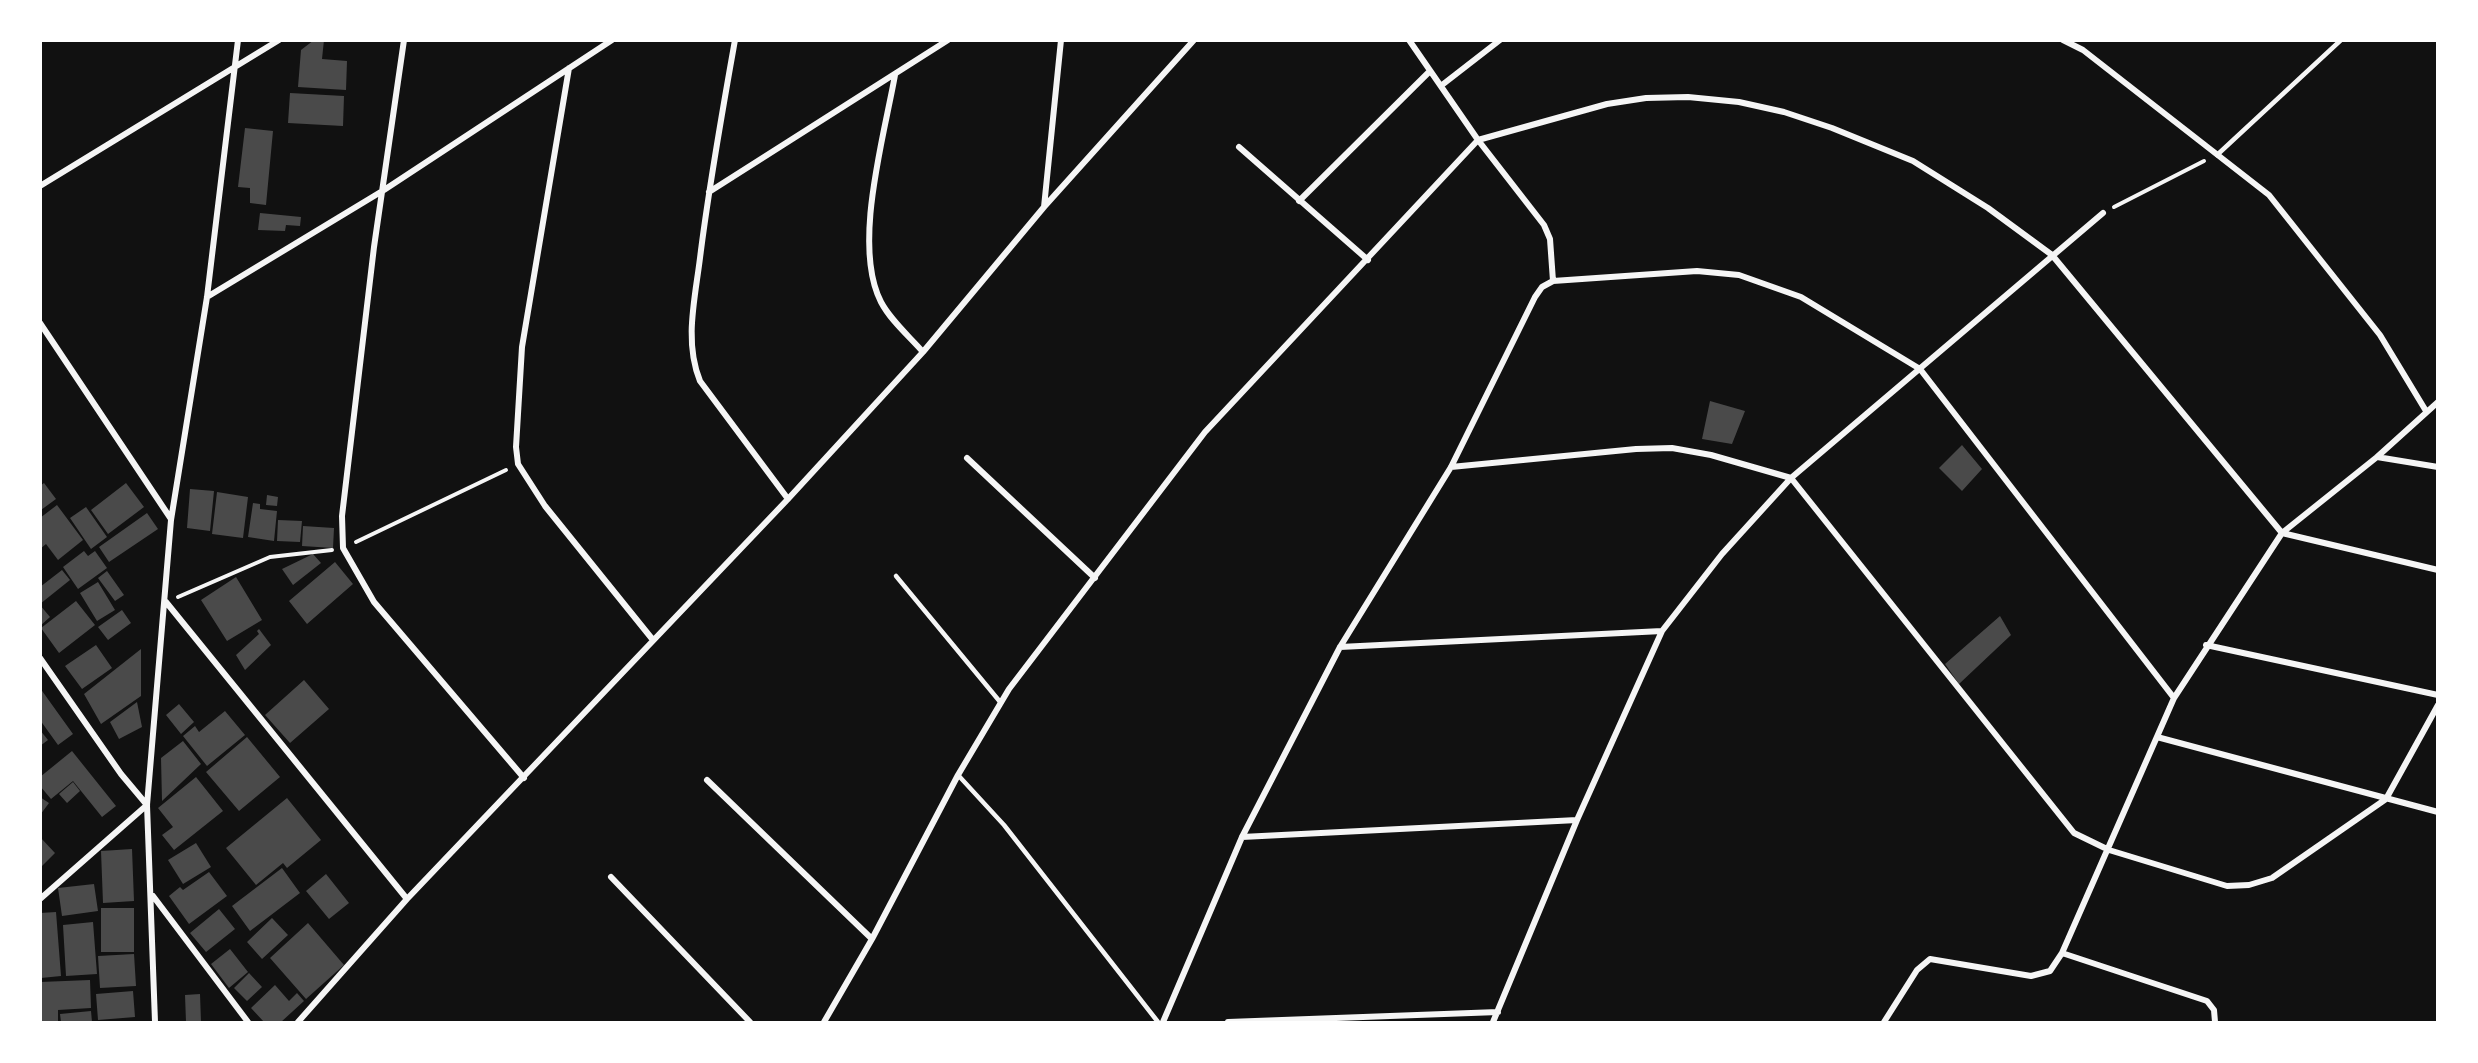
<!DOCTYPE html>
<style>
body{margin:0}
#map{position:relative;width:2478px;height:1063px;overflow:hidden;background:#111;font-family:"Playfair Display",serif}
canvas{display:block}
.frame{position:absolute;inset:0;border:42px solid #fff;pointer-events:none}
</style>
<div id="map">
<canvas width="2478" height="1063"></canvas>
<div class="frame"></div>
</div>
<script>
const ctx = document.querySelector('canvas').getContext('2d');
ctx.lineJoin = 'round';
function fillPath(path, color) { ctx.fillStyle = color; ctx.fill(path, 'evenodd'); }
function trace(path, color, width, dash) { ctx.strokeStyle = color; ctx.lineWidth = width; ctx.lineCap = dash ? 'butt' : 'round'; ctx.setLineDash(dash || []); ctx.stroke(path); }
const building = new Path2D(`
 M 314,40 L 324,40 L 322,59 L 347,61 L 346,90 L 298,87 L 301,50 Z
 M 290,93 L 344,96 L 343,126 L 288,123 Z
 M 245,128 L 273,131 L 266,205 L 250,203 L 250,188 L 238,187 Z
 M 260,213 L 301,217 L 300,226 L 286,225 L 285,231 L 258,230 Z
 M 1710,401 L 1745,411 L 1732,444 L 1702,439 Z
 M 1962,445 L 1982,469 L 1962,491 L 1939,468 Z
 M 44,483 L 56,499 L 41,510 L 40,486 Z
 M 126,483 L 144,507 L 108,534 L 91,510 Z
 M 190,489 L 214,491 L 210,531 L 187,528 Z
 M 217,492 L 248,497 L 243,538 L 212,534 Z
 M 267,495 L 278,497 L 277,506 L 266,505 Z
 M 253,503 L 260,504 L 260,509 L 277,511 L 274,541 L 248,537 Z
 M 57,505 L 83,540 L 58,560 L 46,544 L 40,549 L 40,518 Z
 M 86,507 L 107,537 L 91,549 L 70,518 Z
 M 147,513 L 158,529 L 109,562 L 99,547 Z
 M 278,520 L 302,521 L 300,542 L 277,541 Z
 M 303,526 L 334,528 L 333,548 L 302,546 Z
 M 84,551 L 88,556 L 95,551 L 107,568 L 78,589 L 63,567 Z
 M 313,554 L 321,563 L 293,585 L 282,569 Z
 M 335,562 L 353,584 L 307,624 L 289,601 Z
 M 62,570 L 70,580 L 40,604 L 40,587 Z
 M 107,571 L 124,595 L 115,601 L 98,578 Z
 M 236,577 L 262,620 L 227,641 L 201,600 Z
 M 98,582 L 115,610 L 97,621 L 80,593 Z
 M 76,601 L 95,625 L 59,653 L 41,628 Z
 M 40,605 L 50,617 L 40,626 Z
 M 122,610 L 131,623 L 108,640 L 98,627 Z
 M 2000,616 L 2011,635 L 1959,684 L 1945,664 Z
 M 259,629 L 271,645 L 245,670 L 236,655 L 259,634 L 257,631 Z
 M 96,645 L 112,668 L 82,689 L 65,666 Z
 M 141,649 L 141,696 L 101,724 L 84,694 Z
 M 304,680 L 329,709 L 290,743 L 265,715 Z
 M 40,688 L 73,734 L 58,745 L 40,720 Z
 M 137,702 L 142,727 L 119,739 L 110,722 Z
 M 179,704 L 194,722 L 181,734 L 166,715 Z
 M 225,711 L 245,735 L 207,766 L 183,736 L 195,726 L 199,732 Z
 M 40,730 L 48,740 L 40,746 Z
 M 247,737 L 280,777 L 239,811 L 206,772 Z
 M 183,741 L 201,764 L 162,801 L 161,758 Z
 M 72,751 L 116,806 L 102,817 L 73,781 L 51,799 L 40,786 L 40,777 Z
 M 196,777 L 223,811 L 174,850 L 162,835 L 173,827 L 158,808 Z
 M 73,782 L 80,791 L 67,803 L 59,794 Z
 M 40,797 L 49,803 L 40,815 Z
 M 287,798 L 321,840 L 287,868 L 283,863 L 256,885 L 226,848 Z
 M 40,837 L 55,853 L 40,868 Z
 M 196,843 L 211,867 L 183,884 L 168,860 Z
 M 132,849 L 134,901 L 103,903 L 101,851 Z
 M 282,868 L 300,893 L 250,931 L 232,906 Z
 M 209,872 L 227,896 L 189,924 L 169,896 L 180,887 L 183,890 Z
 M 326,874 L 349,903 L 329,919 L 306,891 Z
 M 94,884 L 98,911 L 62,916 L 58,888 Z
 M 101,908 L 134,908 L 134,952 L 101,952 Z
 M 219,909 L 235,929 L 206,952 L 190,933 Z
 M 56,912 L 61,976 L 41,978 L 40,913 Z
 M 272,918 L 288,935 L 262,959 L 247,942 Z
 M 93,922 L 97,974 L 66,976 L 63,925 Z
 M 308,923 L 344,965 L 306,999 L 270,958 Z
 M 230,949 L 248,972 L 229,988 L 211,964 Z
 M 134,954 L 136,986 L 100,988 L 98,956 Z
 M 249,973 L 262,987 L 247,1001 L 234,988 Z
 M 90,980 L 91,1008 L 58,1010 L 58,1022 L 40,1022 L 40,982 Z
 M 275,985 L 289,1001 L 297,993 L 304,1001 L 281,1022 L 264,1022 L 251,1008 Z
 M 133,991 L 135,1017 L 98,1020 L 96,994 Z
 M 200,994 L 201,1022 L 186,1022 L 185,995 Z
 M 91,1011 L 92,1022 L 61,1022 L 60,1014 Z`);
const path = new Path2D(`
 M 2114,207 L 2204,161
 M 356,542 L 506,470
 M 178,597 L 270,557 L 332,550`);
const service = new Path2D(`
 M 2217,155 L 2341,40
 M 896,576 L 1001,703
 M 958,775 L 1004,825 L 1158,1022`);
const minor = new Path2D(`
 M 404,40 L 374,247 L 342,516 L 343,548 L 374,602 L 524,778
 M 735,40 C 722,113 709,185 700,258 C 695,299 684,342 700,381 L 788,499
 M 1409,40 L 1478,140 L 1544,225 L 1550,239 L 1553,281
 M 2063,40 L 2083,50 L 2269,195 L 2380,335 L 2426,411
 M 569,68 L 522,347 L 516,447 L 518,464 L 545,506 L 653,640
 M 895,75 C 884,137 852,246 881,302 C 891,321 909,336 923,352
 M 1442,85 L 1500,40
 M 1478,140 L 1607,104 L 1646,98 L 1688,97 L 1739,102 L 1784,112 L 1832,128 L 1913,161 L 1988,208 L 2052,255 L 2282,533 L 2438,570
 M 1239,147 L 1368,260
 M 40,186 L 279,40
 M 709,192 L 948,40
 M 1299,201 L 1430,71
 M 1044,207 L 1061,40
 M 207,297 L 384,190 L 612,40
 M 40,323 L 171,519
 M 2377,457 L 2438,467
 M 967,458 L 1095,578
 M 1451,467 L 1636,449 L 1672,448 L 1711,455 L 1791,478 L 2074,833 L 2109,850 L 2227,886 L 2249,885 L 2272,878 L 2386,799 L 2438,705
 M 166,602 L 407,899
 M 2206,645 L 2438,695
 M 1340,647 L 1662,631
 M 40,658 L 121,774 L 147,805 L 40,899
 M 2157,737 L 2438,812
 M 707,780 L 872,939
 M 1242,837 L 1577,820
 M 611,877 L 750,1022
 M 153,896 L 248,1022
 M 2062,953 L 2207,1001 L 2214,1010 L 2215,1022
 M 155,1022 L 147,805 L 171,520 L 207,297 L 238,40
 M 298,1022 L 407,899 L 788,499 L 923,352 L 1044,207 L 1194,40
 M 824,1022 L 872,939 L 958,775 L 1009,689 L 1205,432 L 1478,140
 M 1163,1022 L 1242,837 L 1340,647 L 1451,467 L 1535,297 L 1542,287 L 1553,281 L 1697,271 L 1739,275 L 1801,297 L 1920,369 L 2174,698
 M 1228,1022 L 1498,1012
 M 1493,1022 L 1577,820 L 1662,631 L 1722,554 L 1791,478 L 2103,213
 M 1884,1022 L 1917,970 L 1930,959 L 2031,976 L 2050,971 L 2062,953 L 2174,698 L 2282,533 L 2377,457 L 2438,402`);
fillPath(building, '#4a4a4a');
trace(path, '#f5f5f5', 4);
trace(service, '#f5f5f5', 4.5);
trace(minor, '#f5f5f5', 6);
</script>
